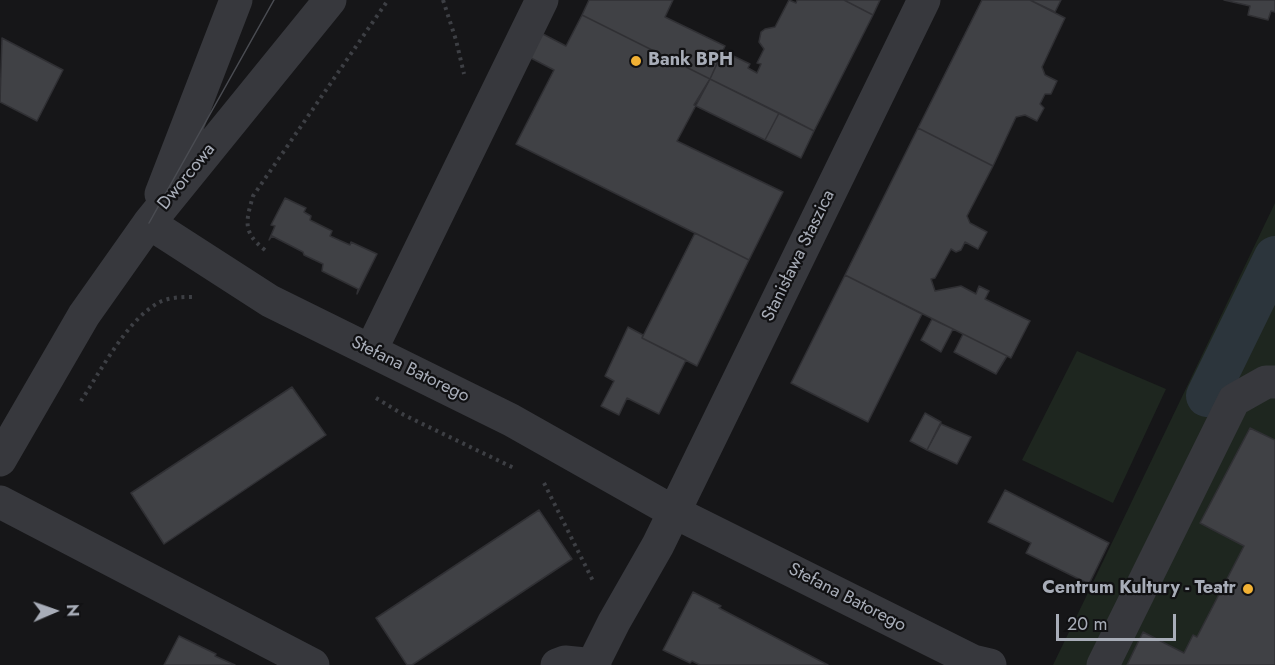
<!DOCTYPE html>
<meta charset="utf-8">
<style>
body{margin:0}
#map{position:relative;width:1275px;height:665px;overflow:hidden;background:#161618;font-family:Jost,sans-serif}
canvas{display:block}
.north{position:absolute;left:24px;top:581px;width:60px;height:60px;-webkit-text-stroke:4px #111113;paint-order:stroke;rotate:88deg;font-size:16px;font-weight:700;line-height:24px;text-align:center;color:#a8adb8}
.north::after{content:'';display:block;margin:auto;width:21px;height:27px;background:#a8adb8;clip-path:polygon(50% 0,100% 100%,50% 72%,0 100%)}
.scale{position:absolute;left:1056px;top:614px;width:120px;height:27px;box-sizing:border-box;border:3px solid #a8adb8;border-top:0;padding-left:8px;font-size:18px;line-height:21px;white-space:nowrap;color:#a8adb8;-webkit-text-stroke:4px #111113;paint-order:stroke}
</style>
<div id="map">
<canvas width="1275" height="665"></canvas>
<div class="north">N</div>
<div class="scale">20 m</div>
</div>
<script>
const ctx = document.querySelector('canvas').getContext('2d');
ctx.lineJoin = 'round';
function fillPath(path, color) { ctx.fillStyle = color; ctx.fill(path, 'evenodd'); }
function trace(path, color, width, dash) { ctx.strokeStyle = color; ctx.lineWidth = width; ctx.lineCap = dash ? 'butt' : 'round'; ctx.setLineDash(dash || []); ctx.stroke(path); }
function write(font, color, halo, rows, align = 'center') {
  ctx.font = font + ' Jost,sans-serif'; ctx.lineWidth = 4.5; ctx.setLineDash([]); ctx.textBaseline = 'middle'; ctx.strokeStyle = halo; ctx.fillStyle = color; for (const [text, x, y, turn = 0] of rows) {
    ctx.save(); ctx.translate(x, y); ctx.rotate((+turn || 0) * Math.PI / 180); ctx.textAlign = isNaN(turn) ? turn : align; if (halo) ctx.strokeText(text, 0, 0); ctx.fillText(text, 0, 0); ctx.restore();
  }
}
const green = new Path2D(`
 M 1275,203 L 1275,665 L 1053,665 L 1084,601 Z
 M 1077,351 L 1166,389 L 1113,503 L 1022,460 Z`);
const canal = new Path2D(`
 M 1207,396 L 1275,257`);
const building = new Path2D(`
 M 589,0 L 673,0 L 665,17 L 725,46 L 710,79 L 582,15 Z
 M 789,0 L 796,3 L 797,0 L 844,0 L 873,15 L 814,131 L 710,79 L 723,51 L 750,64 L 748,68 L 757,73 L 761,64 L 757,63 L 764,49 L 759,42 L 761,32 L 765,29 L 775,27 Z
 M 844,0 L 880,0 L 873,15 Z
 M 982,0 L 1030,0 L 1065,18 L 1042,67 L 1045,75 L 1057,81 L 1051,94 L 1045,94 L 1040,104 L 1044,108 L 1037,121 L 1025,115 L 1016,117 L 993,166 L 918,128 Z
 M 1030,0 L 1061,0 L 1055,12 Z
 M 1224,0 L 1275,0 L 1275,12 L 1271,11 L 1268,20 L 1248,15 L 1250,6 Z
 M 582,15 L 710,79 L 677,141 L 783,192 L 749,260 L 516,144 L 554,70 L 529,57 L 541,33 L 566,46 Z
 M 2,38 L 63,70 L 37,121 L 0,102 Z
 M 710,79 L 779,113 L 765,140 L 694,105 Z
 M 779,113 L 814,131 L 801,158 L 765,140 Z
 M 918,128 L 993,166 L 967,216 L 970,223 L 987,232 L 978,249 L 965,242 L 961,250 L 956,252 L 951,249 L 935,278 L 931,279 L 935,291 L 961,286 L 976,294 L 979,286 L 989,291 L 985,299 L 1030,321 L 1011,358 L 845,275 Z
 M 285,198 L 306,208 L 304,212 L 311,216 L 310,220 L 332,231 L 330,236 L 350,245 L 351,242 L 377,254 L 357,294 L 358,289 L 322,271 L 323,264 L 304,255 L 303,252 L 272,236 L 269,240 L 275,226 L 271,225 Z
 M 695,233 L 749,260 L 697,366 L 642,338 Z
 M 845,275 L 922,314 L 868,422 L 791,383 Z
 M 932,319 L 953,329 L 941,352 L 921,340 Z
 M 628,327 L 643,335 L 642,338 L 686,360 L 659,414 L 627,398 L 619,415 L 601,406 L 614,381 L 605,376 Z
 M 963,334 L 1007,356 L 996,374 L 954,352 Z
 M 292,387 L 326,435 L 164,544 L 131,493 Z
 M 925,413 L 941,422 L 927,450 L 910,441 Z
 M 941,424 L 971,437 L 957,464 L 927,450 Z
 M 1250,428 L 1275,440 L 1275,665 L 1127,665 L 1143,632 L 1184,653 L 1193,635 L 1197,637 L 1244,546 L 1200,523 Z
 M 1005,490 L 1109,543 L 1089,584 L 1026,553 L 1031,543 L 988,522 Z
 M 539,510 L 572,559 L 412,665 L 407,665 L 376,618 Z
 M 693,592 L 721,606 L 719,608 L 828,665 L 700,665 L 692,661 L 690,663 L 663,650 Z
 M 179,636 L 216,654 L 215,656 L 235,665 L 164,665 Z`);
const path = new Path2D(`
 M 443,0 L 456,40 L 464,74
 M 265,250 C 242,232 246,221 253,196 L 388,0
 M 376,398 L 404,415 L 516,469
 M 81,401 C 100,372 127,320 158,303 C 168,297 183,297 194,297
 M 544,483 L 593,581`);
const minor = new Path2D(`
 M 161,194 L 236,0
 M 149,223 L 270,301 L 511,420 L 674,512 L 973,661 L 990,665
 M 371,350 L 542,0
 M 0,460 L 84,315 L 149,223 L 330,0
 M 0,502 L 313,665
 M 593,664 L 614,622 L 658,545 L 924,0
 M 557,665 L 565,662 L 595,665
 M 1103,665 L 1234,400 L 1266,382 L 1275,382`);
const tram = new Path2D(`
 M 149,223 L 274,0`);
const markers = [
 [636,61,6,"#f2b134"],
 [1248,589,6,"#f2b134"]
];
const poiNames = [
 ["Bank BPH",648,61],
 ["Centrum Kultury - Teatr",1236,589,"right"]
];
const streetNames = [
 ["Dworcowa",187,177,-51],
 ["Stanisława Staszica",799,256,-64],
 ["Stefana Batorego",410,370,26],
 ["Stefana Batorego",847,598,27]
];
fillPath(green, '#1e261f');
trace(canal, '#2c353c', 42);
fillPath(building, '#404145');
trace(building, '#303034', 1.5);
trace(path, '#3d3f44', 4, [3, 4.5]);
trace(minor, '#37383d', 33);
trace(tram, '#4a4c52', 1.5);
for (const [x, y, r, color] of markers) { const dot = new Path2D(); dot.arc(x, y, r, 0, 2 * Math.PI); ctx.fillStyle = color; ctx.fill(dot); trace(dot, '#111113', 2); }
write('bold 18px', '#a8adb8', '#111113', poiNames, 'left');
write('18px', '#a8adb8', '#111113', streetNames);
</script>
